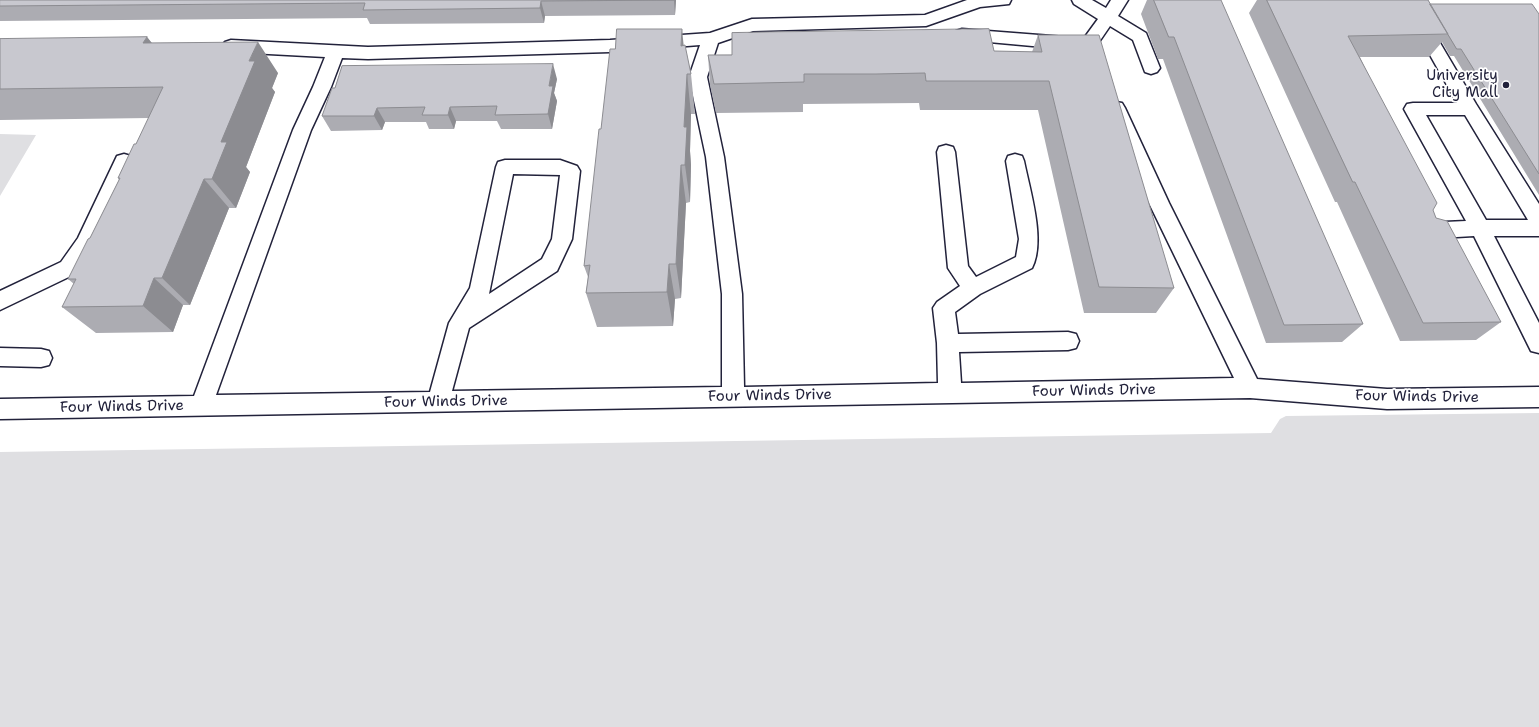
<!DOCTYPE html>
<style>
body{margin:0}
canvas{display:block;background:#fff}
</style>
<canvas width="1539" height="727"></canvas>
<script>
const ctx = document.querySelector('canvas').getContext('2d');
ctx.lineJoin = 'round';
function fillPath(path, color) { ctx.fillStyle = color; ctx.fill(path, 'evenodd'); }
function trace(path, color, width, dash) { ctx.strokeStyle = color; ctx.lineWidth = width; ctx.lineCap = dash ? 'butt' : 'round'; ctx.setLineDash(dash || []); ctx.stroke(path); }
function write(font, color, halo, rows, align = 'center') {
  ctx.font = font + ' "Shantell Sans",sans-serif'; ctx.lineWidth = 3.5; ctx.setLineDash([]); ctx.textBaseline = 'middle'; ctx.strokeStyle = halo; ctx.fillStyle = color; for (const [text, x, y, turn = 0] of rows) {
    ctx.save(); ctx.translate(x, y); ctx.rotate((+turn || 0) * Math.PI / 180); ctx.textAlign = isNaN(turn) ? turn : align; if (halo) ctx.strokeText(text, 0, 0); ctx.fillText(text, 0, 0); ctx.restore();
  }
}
const green = new Path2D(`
 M 0,134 L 36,135 L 0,196 Z
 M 1539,413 L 1539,727 L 0,727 L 0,452 L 1271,433 L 1280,419 L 1286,416 Z`);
const minor = new Path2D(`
 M 967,0 L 1011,0 L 1009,4 L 980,7 L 926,26 L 753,31 L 718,43 L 707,77 L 724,157 L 742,294 L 744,387 L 938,383 L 937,343 L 933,308 L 937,302 L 960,286 L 948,268 L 937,152 L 939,147 L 946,145 L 953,147 L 955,152 L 968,266 L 976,277 L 1016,257 L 1019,239 L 1006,161 L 1008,156 L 1015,154 L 1022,156 L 1024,161 C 1030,191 1046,241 1032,268 L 980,294 L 955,312 L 958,334 L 1068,332 L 1076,334 L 1079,341 L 1076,348 L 1068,350 L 959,352 L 961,383 L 1234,378 L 1149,203 L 1107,108 L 1110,103 L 1116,102 L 1122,103 L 1125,108 L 1169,203 L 1257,379 L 1387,389 L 1539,387 L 1539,407 L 1387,409 L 1250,398 L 0,419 L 0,399 L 194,396 L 293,130 L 313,87 L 325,57 L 231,52 L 225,50 L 222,46 L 225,42 L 231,40 L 368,47 L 610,40 L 710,33 L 752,19 L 925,15 ZM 700,45 L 689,77 L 706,157 L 722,294 L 722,387 L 452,391 L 469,328 L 557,271 L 572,239 L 580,171 L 577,166 L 560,160 L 505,160 L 498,162 L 496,167 L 470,288 L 449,323 L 430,392 L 216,395 L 311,130 L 331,87 L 342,58 L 368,59 L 610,52 ZM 513,174 L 560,175 L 552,239 L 542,259 L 489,294 Z
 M 1072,0 L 1092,0 L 1106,8 L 1111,0 L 1128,0 L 1118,16 L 1146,33 L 1160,68 L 1157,72 L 1151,74 L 1145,72 L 1133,40 L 1110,26 L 1097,45 L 1104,60 L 1101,64 L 1095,66 L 1089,64 L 1079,45 L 1098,19 L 1074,4 Z
 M 1420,17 L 1426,19 L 1476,104 L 1539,204 L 1539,236 L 1494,236 L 1539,323 L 1539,353 L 1531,351 L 1474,236 L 1423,239 L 1416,237 L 1413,231 L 1416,225 L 1423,223 L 1466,221 L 1404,109 L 1407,104 L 1413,103 L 1457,103 L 1412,23 L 1414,19 ZM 1426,115 L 1465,115 L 1528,220 L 1486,220 Z
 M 962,29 L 1065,37 L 1071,39 L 1074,43 L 1071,47 L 1065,49 L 956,39 L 954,35 L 956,31 Z
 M 124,154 L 131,156 L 133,161 L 96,243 L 75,274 L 0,310 L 0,291 L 61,262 L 78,238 L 117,156 Z
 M 0,348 L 41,349 L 49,351 L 52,358 L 49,365 L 41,367 L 0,366 Z`);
const wall = new Path2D(`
 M 0,0 L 676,0 L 675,15 L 545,16 L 544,23 L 370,24 L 367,18 L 0,21 Z
 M 1147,0 L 1154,0 L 1363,324 L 1342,342 L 1266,343 L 1163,59 L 1158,59 L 1141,14 Z
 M 1257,0 L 1428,0 L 1430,4 L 1539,14 L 1539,195 L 1454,56 L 1450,56 L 1442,42 L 1429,57 L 1360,57 L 1436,218 L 1501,322 L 1476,340 L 1400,341 L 1337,202 L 1335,202 L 1249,13 Z
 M 1038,35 L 1174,288 L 1156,313 L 1084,313 L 1038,110 L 920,110 L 919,103 L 803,104 L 803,112 L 716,113 L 710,85 L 708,55 L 994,51 L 1032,52 Z
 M 147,37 L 152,43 L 278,73 L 272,88 L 275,92 L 246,167 L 250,172 L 236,208 L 229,208 L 190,305 L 183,305 L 173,332 L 96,333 L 62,307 L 74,284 L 68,279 L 90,238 L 119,180 L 118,178 L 136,144 L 149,118 L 0,120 L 0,39 Z
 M 684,46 L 691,74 L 695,114 L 691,114 L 690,151 L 691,165 L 690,202 L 686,203 L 681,298 L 675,299 L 673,326 L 597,327 L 586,293 L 588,277 L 584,266 L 601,129 L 615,49 Z
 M 557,79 L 554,93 L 557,101 L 552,129 L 501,129 L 497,121 L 456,121 L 454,129 L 429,129 L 426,122 L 385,122 L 382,130 L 331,131 L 322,116 Z`);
const shadedWall = new Path2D(`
 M 674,0 L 676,0 L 675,15 Z
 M 541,1 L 545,16 L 544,23 L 540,8 Z
 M 682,29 L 686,69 L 681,46 Z
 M 147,37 L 171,68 L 143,43 Z
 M 258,42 L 278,73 L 272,88 L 275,92 L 246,167 L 250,172 L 236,208 L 212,179 L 221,142 L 249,61 Z
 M 553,64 L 557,79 L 554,93 L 557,101 L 552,129 L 548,114 L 549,86 Z
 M 687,74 L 691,114 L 690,151 L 691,165 L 690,202 L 685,165 L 684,127 Z
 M 450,107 L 456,121 L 454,129 L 448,115 Z
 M 377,108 L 385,122 L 382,130 L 374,116 Z
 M 681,165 L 686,203 L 681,298 L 676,264 Z
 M 204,179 L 229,208 L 190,305 L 162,278 Z
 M 669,264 L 675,299 L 673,326 L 667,292 Z
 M 154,278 L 183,305 L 173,332 L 143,306 Z`);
const building = new Path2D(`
 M 0,0 L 674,0 L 541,1 L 540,8 L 363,10 L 365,3 L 0,6 Z
 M 1154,0 L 1221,0 L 1363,324 L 1284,325 L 1174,37 L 1169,37 Z
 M 1267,0 L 1428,0 L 1448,34 L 1348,36 L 1437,203 L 1433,210 L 1436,218 L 1447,221 L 1501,322 L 1423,323 L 1355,182 L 1353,182 Z
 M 1430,4 L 1532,4 L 1539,14 L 1539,174 L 1461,49 L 1457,49 Z
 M 617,29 L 682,29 L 681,46 L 685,45 L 691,74 L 687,74 L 684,127 L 687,127 L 685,165 L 681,165 L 676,264 L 669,264 L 667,292 L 586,293 L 590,265 L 584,266 L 599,129 L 601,129 L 610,49 L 615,49 Z
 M 989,29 L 994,51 L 1042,52 L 1038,35 L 1099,35 L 1174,288 L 1099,287 L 1049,81 L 926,81 L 925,73 L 876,74 L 804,74 L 804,82 L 714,84 L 708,55 L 732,55 L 732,33 Z
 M 147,37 L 143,43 L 258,42 L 249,61 L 255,61 L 221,142 L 227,142 L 212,179 L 204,179 L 162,278 L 154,278 L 143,306 L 62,307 L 76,279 L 68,279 L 88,239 L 90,238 L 120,178 L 118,178 L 134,144 L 136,144 L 163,87 L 0,89 L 0,39 Z
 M 553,64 L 549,86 L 553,86 L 548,114 L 495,115 L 497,106 L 450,107 L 448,115 L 422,115 L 425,107 L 377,108 L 374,116 L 322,116 L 332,88 L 335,88 L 342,66 Z`);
const markers = [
 [1506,85,4,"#22223b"]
];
const poiNames = [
 ["University",1498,76],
 ["City Mall",1498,93]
];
const streetNames = [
 ["Four Winds Drive",1094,391,-1],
 ["Four Winds Drive",770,396,-1],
 ["Four Winds Drive",1417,397,1],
 ["Four Winds Drive",446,402,-1],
 ["Four Winds Drive",122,407,-1]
];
fillPath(green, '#dfdfe2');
trace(minor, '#22223b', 3);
fillPath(minor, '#fff');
fillPath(wall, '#acacb2');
fillPath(shadedWall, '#8c8c91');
fillPath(building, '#c8c8cf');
trace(building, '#8c8c91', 1);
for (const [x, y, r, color] of markers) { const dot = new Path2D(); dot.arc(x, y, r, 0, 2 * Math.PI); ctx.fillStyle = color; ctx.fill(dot); trace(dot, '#fff', 1.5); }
write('15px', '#22223b', '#fff', poiNames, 'right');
write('15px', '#22223b', '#fff', streetNames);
</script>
